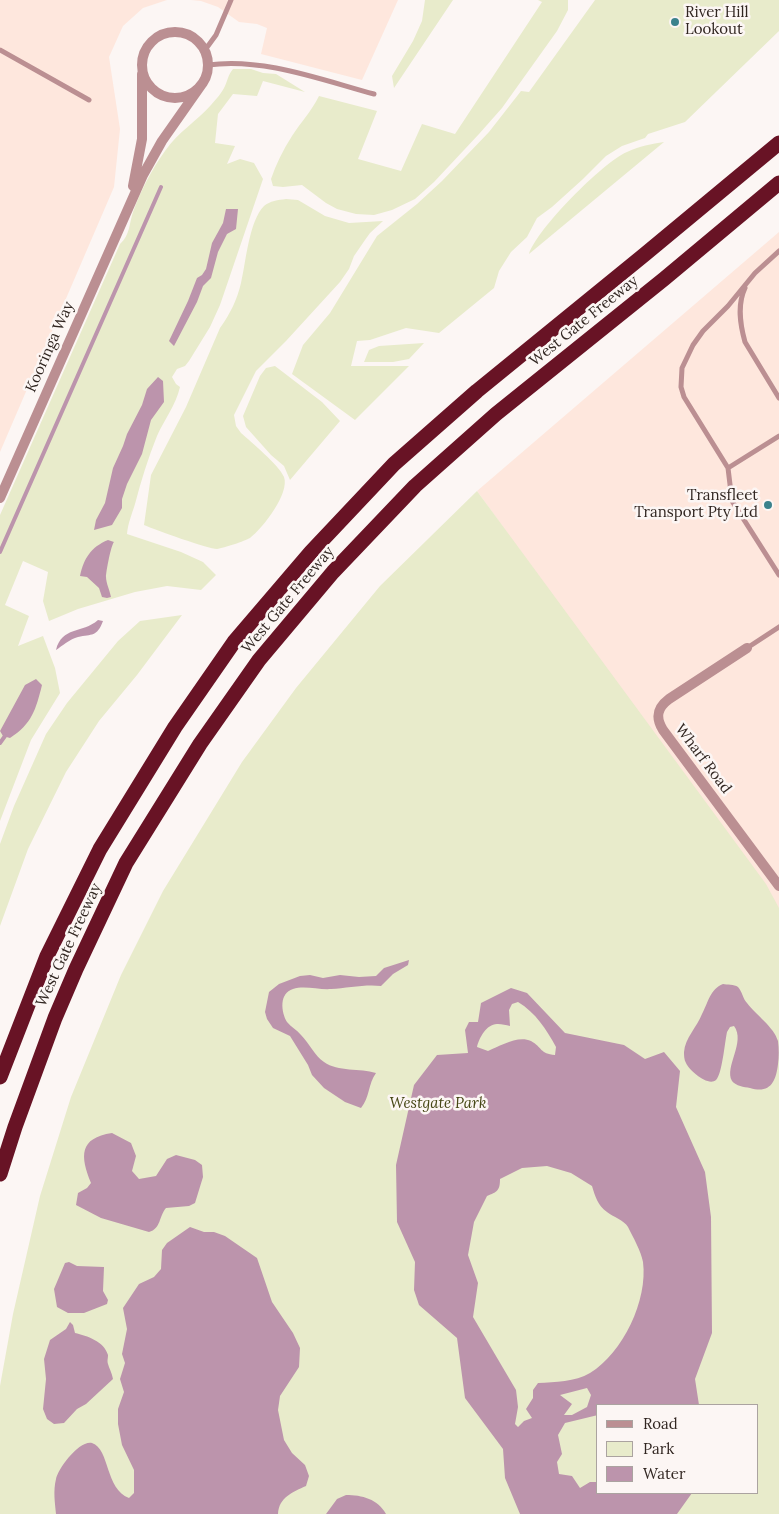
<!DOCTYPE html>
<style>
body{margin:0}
#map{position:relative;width:779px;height:1514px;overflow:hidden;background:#fcf6f4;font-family:Lora,serif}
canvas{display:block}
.legend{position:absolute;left:596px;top:1404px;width:162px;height:90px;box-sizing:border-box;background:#fcf6f4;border:1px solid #aba3a0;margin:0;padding:6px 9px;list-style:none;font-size:15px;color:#312621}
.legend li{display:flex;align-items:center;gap:10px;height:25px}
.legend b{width:25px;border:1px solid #aba3a0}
</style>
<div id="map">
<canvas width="779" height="1514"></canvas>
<ul class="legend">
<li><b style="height:6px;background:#bb8f92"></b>Road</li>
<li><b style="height:14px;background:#e8ebcb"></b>Park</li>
<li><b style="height:14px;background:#bc94ac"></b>Water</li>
</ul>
</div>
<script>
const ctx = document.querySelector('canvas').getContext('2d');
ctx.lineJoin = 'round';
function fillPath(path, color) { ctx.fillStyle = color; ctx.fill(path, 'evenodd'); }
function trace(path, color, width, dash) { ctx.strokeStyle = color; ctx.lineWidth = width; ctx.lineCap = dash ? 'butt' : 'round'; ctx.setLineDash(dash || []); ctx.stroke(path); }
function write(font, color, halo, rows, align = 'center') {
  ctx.font = font + ' Lora,serif'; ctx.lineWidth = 5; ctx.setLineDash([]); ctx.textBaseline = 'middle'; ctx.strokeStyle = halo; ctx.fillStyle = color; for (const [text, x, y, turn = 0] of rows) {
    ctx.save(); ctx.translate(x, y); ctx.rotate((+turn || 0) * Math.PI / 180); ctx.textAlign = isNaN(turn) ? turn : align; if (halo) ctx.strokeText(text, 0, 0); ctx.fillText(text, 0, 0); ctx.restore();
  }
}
const built = new Path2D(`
 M 0,0 L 167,0 L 143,8 L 123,26 L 109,57 L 120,129 L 114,187 L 0,452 Z
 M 191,0 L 398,0 L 362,80 L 261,54 L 267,28 L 257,24 L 239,22 L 218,7 L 201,1 Z
 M 779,232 L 779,911 L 477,491 Z`);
const green = new Path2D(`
 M 425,0 L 453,0 L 394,88 L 392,76 L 413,41 L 422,21 Z
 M 538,0 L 568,0 L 568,10 L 557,31 L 502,108 L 479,134 L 434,182 L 415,199 L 392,210 L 374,215 L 356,214 L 337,209 L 326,203 L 302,185 L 283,187 L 273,186 L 271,179 C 276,164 283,150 292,136 C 301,122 311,112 319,96 L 377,111 L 358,159 L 401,171 L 422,124 L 455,134 L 542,2 Z
 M 595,0 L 779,0 L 779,31 L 685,122 L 648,134 L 645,138 L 622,146 L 606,156 L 583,179 L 552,207 L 537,218 L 527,237 L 511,252 L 499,271 L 494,288 L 439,333 L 406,328 L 370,340 L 357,341 L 351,366 L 409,366 L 355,420 L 292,374 L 303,345 L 330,313 L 377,236 L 417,204 L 442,181 L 489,132 L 521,91 L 529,92 Z
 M 233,69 L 251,69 L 263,73 L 276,74 L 305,92 L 263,81 L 257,96 L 233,94 L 218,114 L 215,143 L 235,146 L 227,164 L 240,159 L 254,163 L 263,179 L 220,305 L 210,327 L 189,361 L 185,366 L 177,369 L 172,377 L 176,384 L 180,387 C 176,405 164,420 157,436 C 148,458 141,481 135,504 C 132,514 128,523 127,534 L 181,552 L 203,562 L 216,575 L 201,590 L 167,586 L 135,592 L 78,609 L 49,621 L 43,601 L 48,572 L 23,561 L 5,605 L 29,616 L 18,646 L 43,636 L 55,668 L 60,693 L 31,740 L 0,821 L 0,515 L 120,244 C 130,235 129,224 133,212 C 140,192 152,169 165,151 C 178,132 197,121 211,105 C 216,99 222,93 225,86 C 228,79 228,75 233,69 Z
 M 664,142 L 529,254 C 536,230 603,162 627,152 C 639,146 652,144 664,142 Z
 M 286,199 L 298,200 L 325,216 L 349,223 L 383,221 L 370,233 L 365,240 L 354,256 L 349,269 L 340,282 L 286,341 L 256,371 L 234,415 L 236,426 L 241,433 C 251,442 279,465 284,477 C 290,493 263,528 250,538 C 245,541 224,548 217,549 C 209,549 155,530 144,525 L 151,475 L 186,407 L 220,328 C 230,314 237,300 241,283 C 246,262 249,221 264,206 C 270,201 278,200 286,199 Z
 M 424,343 L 409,359 L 393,362 L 364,362 L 369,350 L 379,346 Z
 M 275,366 L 322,402 L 340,421 L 290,480 L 284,466 L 271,455 L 246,427 L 243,416 L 260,376 L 266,368 Z
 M 477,491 L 766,884 L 779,908 L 779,1514 L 0,1514 L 0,1386 L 13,1314 L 40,1196 L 71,1097 L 121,975 L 163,891 L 242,762 L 296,688 L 380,586 ZM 598,1405 L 758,1405 L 758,1493 L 598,1493 Z
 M 182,615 L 137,675 L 99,721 L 66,772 L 28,849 L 0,926 L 0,844 L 14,806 L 46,734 L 67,703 L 118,641 L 140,621 Z`);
const water = new Path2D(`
 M 226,209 L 238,209 L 236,229 L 227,234 L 218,252 L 211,278 L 203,286 L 197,302 L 174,346 L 169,341 L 188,301 L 197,278 L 202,275 L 206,269 L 212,243 L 223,223 Z
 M 158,377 L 163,381 L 164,402 L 151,420 L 142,454 L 127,484 L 122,499 L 122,508 L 112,525 L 94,530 L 96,520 L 105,503 L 113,468 L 123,446 L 127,434 L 142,405 L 147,389 Z
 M 108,540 L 114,542 C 111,545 106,572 106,577 C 106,583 110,591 111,597 L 107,598 L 102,597 L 99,588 L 87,577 L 80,576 C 84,558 91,547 108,540 Z
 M 98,620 L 103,621 C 97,637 92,634 78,637 C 70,639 62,646 56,650 C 62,626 82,634 98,620 Z
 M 36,679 L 42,685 C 36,709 32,724 10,738 L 3,736 L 0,731 L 25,685 Z
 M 409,960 L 408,965 L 393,974 L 381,986 C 366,984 347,988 331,989 C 319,990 304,985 293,989 C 279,993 281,1012 287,1022 C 291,1027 297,1030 301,1035 C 309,1043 315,1056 324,1062 C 338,1072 360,1068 376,1073 C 368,1084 370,1097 361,1108 L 345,1102 L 324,1088 L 312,1075 L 308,1065 L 290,1036 L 273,1028 L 267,1019 L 265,1012 L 269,992 L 279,984 L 300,976 L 310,975 L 323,978 L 340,975 L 359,977 L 376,976 L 384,968 Z
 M 723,984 C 727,985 734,984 738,987 C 742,991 743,999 747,1003 C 756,1015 774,1027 778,1041 C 779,1049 779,1057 778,1064 C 776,1082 770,1094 750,1088 C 744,1087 736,1086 732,1081 C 724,1067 746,1042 734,1026 L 730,1027 L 727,1032 C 725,1041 722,1075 716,1080 C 708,1087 689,1070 686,1063 C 684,1060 684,1055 684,1052 C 685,1038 697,1027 702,1014 C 708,1003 710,989 723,984 Z
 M 511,988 L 527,993 L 565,1033 L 624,1045 L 645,1059 L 664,1052 L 680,1071 L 676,1107 L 705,1172 L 711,1217 L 712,1333 L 695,1379 L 699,1405 L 598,1405 L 598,1415 L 565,1423 L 558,1435 L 562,1454 L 557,1462 L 559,1474 L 572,1476 L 580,1488 L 590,1482 L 598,1482 L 598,1493 L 692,1493 L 677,1514 L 520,1514 L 505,1478 L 503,1449 L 465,1398 L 457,1338 L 419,1305 L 414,1290 L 415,1262 L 397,1222 L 396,1165 L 414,1085 L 437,1055 L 468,1053 L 465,1030 L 469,1022 L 478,1022 L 481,1003 ZM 518,1002 C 536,1013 546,1029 556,1047 L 555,1055 C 540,1054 542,1047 531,1041 C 518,1035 500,1046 488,1051 L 477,1047 C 479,1038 487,1023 498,1024 C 502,1024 506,1025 510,1026 L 509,1010 L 512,1004 ZM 547,1166 L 571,1173 L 592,1186 C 595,1196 598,1206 607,1212 C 613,1217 624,1220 628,1227 C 633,1237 641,1251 643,1262 C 648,1300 623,1353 590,1373 C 575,1382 555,1382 538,1383 L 533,1390 L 533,1398 L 526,1409 L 532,1418 L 524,1421 L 518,1427 L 515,1424 L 518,1407 L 516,1390 L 473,1317 L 478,1283 L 468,1255 L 474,1222 L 487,1196 C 497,1192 500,1191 500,1179 L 522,1168 ZM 587,1388 L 591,1395 L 587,1407 L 572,1415 L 564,1415 L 572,1404 L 560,1395 Z
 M 112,1133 L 131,1143 L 136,1156 L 132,1171 L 139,1179 L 156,1176 L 167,1159 L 176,1155 L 195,1160 L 202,1165 L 203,1177 L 195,1203 L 189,1206 L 166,1208 C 159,1216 161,1229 149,1232 L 101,1218 L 76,1205 L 78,1193 L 87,1188 L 91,1183 C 80,1156 79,1138 112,1133 Z
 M 190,1227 L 204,1232 L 214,1232 L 225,1236 L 257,1258 L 272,1302 L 293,1333 L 300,1348 L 299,1367 L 280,1396 L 278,1410 L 284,1440 L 292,1453 L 305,1465 L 309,1476 L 306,1486 C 293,1492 279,1497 278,1514 L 56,1514 C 55,1503 53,1491 56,1479 C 58,1469 79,1440 92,1443 C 110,1449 105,1489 129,1498 L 134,1493 L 134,1470 L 122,1445 L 118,1424 L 118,1409 L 124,1392 L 120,1379 L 125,1363 L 122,1354 L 127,1329 L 123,1308 L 139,1284 L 154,1277 L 161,1269 L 162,1250 L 167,1243 Z
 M 69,1262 L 77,1266 L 104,1267 L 103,1291 L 108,1300 L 107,1304 L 84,1313 L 68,1313 L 57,1307 L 54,1289 L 65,1263 Z
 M 70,1322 L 73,1325 L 75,1333 C 87,1336 104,1341 108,1355 C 108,1359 107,1360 108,1364 C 109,1368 112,1373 113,1379 L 86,1404 L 77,1409 L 64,1423 L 54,1424 L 47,1419 L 43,1409 L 46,1379 L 44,1359 L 50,1340 L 66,1329 Z
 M 346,1495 C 362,1495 378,1499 386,1514 L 326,1514 L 337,1499 Z`);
const stream = new Path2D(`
 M 0,552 L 161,187
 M 0,743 L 5,736`);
const lane = new Path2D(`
 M 0,50 L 89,100
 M 205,50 L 216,35 L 231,0
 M 208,65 C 262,57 322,80 374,94
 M 779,251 L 755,273 L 728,306 L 703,331 L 693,345 L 682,368 L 681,387 L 684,397 L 728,468 L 779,436
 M 745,288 C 737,305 740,324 745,342 L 779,398
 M 728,468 L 732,501 L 779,575
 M 747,648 L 779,627`);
const street = new Path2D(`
 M142 65a33 33 0 1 1 66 0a33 33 0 1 1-66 0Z
 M 133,186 L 142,139 L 142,74
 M 0,498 L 143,175 L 162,141 L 202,84
 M 747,648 L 669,699 C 657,708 655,717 663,730 L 779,886`);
const highway = new Path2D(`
 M 0,1077 L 47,956 L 100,849 L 175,727 L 234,642 L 311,552 L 394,464 L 477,391 L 644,255 L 779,143
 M 0,1174 L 15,1127 L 55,1018 L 76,969 L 126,863 L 200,744 L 259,660 L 333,572 L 415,486 L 496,414 L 664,279 L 779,183`);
const markers = [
 [675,22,5,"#3b828c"],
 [768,505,5,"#3b828c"]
];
const poiNames = [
 ["River Hill",685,13],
 ["Lookout",685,30],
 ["Transfleet",758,496,"right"],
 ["Transport Pty Ltd",758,513,"right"]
];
const streetNames = [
 ["West Gate Freeway",584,321,-39],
 ["Kooringa Way",50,347,-66],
 ["West Gate Freeway",288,600,-50],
 ["Wharf Road",703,759,53],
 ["West Gate Freeway",69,945,-65]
];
const parkNames = [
 ["Westgate Park",438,1104]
];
fillPath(built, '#fee7dd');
fillPath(green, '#e8ebcb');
fillPath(water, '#bc94ac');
trace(stream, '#bc94ac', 4);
trace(lane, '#bb8f92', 5);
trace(street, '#bb8f92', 10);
trace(highway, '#681325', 15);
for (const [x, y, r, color] of markers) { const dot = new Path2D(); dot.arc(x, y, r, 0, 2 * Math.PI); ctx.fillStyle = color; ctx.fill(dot); trace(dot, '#fcf6f4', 2); }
write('15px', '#312621', '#fcf6f4', poiNames, 'left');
write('15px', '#312621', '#fcf6f4', streetNames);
write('italic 15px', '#454614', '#fcf6f4', parkNames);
</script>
